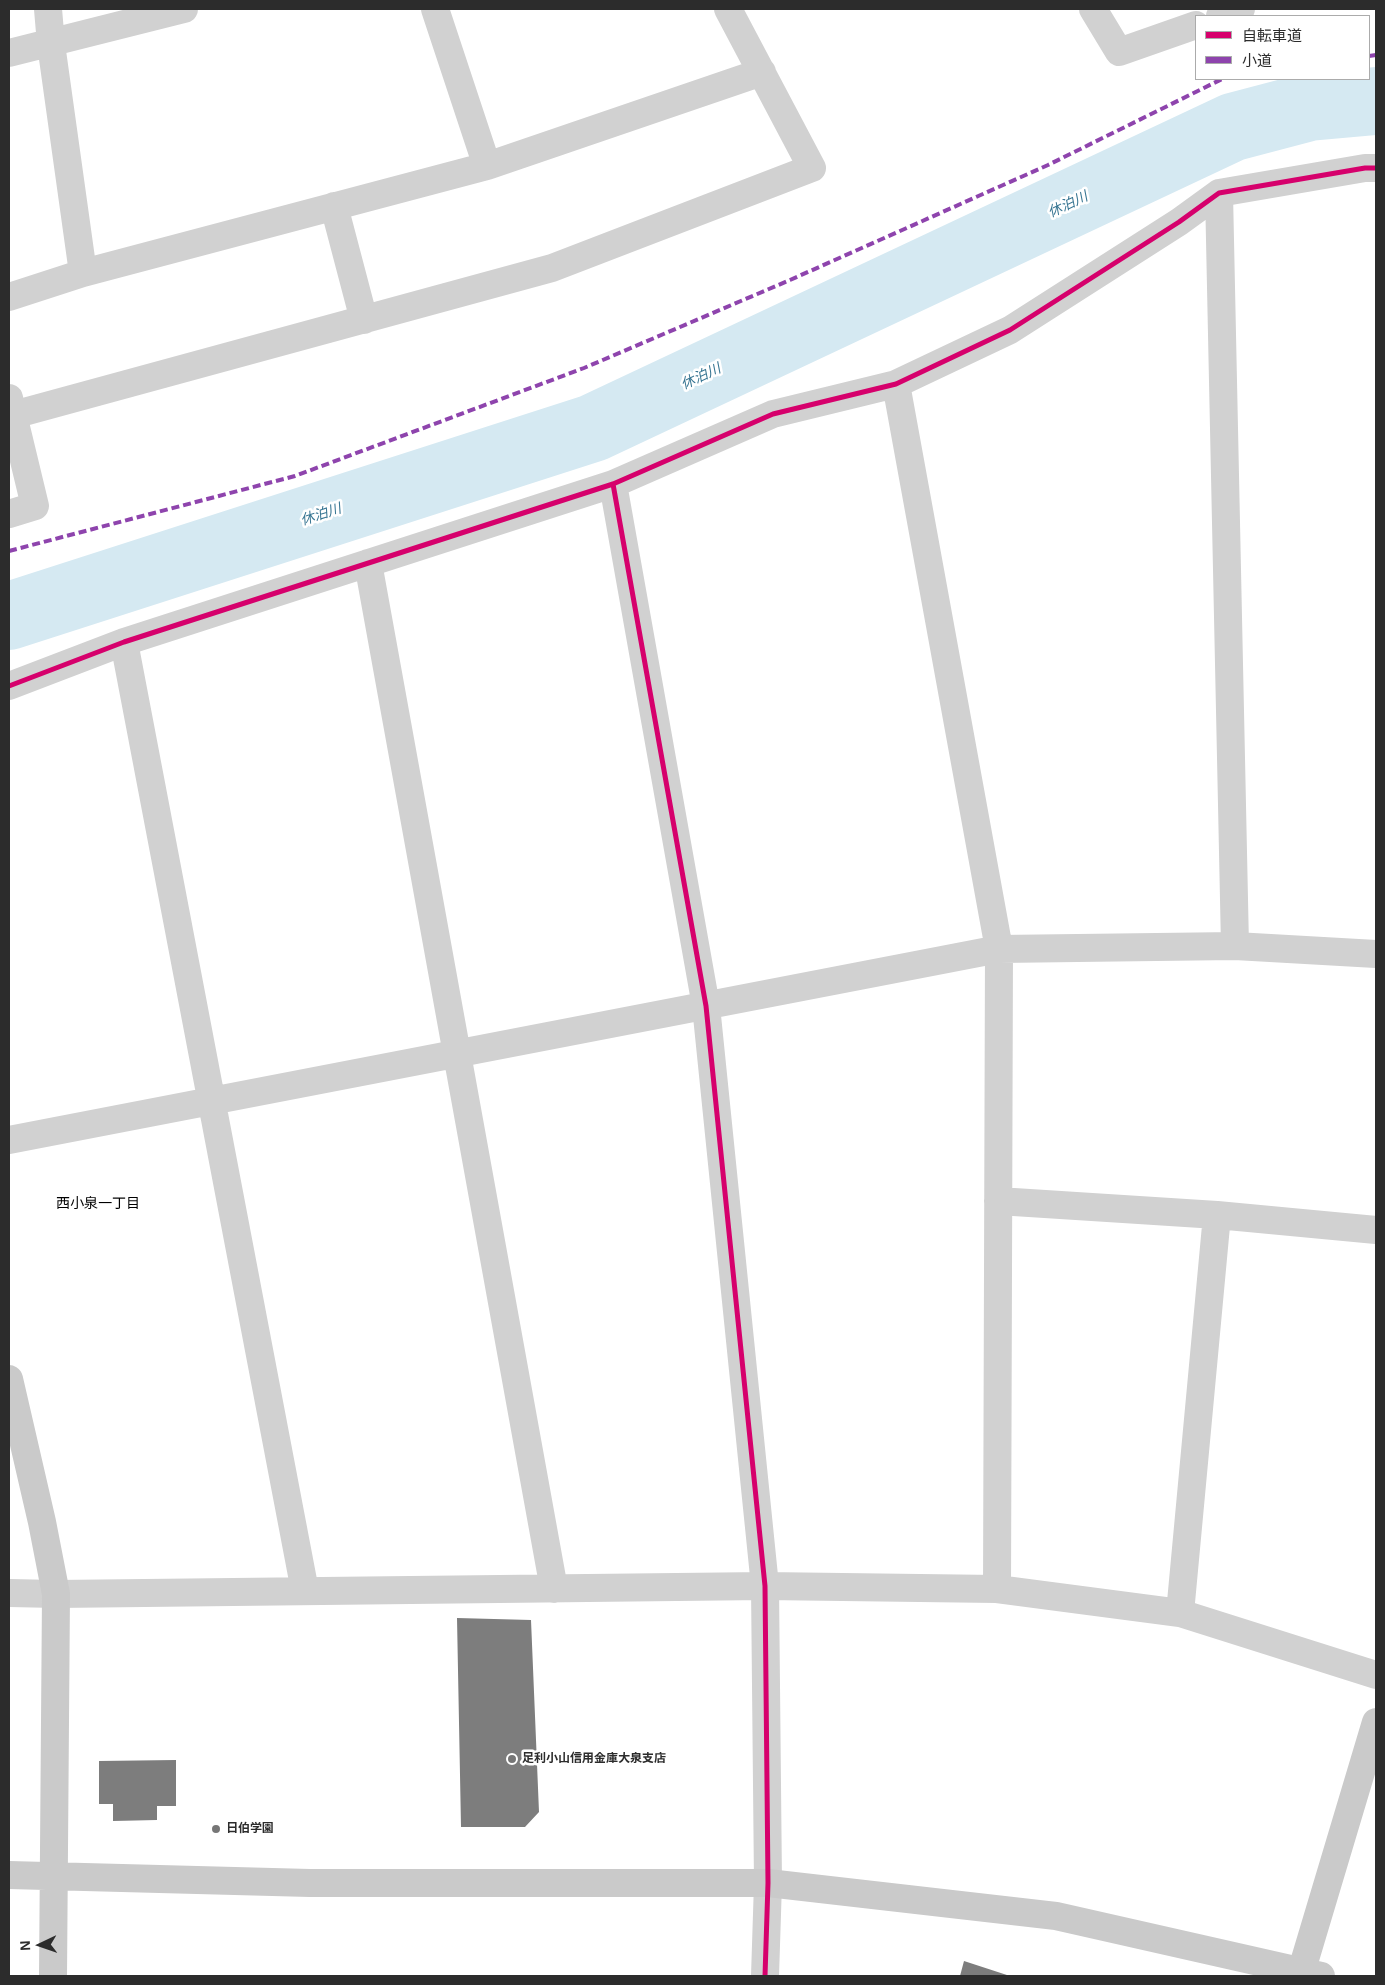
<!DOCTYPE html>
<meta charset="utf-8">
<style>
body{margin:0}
#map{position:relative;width:1385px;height:1985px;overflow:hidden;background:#fff;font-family:Arial,"Noto Sans JP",sans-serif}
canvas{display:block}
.frame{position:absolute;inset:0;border:10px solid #2c2c2c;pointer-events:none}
.legend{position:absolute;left:1195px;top:15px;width:175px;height:65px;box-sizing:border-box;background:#fff;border:1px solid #ababab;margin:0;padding:6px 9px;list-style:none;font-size:15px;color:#2c2c2c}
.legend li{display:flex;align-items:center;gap:10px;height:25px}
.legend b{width:25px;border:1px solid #ababab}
.north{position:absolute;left:15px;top:1920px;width:50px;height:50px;-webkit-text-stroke:4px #fff;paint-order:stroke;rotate:267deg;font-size:14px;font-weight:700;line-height:20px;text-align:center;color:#2c2c2c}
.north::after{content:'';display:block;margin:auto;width:18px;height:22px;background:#2c2c2c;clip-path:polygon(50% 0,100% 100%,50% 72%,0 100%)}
</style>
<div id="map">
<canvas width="1385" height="1985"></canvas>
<div class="frame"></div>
<ul class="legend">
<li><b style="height:6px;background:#d6006c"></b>自転車道</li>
<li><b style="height:6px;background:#8e44ad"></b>小道</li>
</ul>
<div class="north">N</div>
</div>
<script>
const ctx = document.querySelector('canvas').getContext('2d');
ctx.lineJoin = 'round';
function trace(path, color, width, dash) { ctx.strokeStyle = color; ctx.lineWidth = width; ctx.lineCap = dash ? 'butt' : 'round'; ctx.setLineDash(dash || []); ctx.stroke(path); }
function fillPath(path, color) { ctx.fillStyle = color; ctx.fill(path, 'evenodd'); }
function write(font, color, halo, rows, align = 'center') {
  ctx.font = font + ' Arial,"Noto Sans JP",sans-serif'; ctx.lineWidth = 5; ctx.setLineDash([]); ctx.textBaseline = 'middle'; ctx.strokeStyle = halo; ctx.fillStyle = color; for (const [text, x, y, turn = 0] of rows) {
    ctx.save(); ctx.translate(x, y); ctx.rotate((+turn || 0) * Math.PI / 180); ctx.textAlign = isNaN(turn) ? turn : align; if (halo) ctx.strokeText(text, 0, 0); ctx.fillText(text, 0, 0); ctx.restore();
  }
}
const river = new Path2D(`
 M 9,616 L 593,428 L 1233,127 L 1309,107 L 1376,101`);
const building = new Path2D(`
 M 457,1618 L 531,1620 L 539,1812 L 525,1827 L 461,1827 Z
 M 176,1760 L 176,1806 L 157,1806 L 157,1820 L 113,1821 L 113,1804 L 99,1804 L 99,1761 Z
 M 964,1961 L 1010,1976 L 960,1976 Z`);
const street = new Path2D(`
 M 48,9 L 51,44 L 83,273
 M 1093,9 L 1119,52 L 1196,25
 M 1220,16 L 1241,9
 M 9,53 L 184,9
 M 487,166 L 762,72
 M 1219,193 L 1235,946
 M 334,206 L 364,320
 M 9,297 L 83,273 L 487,166 L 435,9
 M 896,384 L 999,949 L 997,1589
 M 13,415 L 552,268 L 812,168 L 728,9
 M 613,484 L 706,1006 L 765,1586 L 768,1883 L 765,1976
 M 9,514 L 35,506 L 9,398
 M 368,563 L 554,1589
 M 124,642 L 305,1591
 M 9,686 L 124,642 L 613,484 L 773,414 L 896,384 L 1010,330 L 1179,222 L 1219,193 L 1365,168 L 1376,168
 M 9,1140 L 999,949 L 1235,946 L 1376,954
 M 998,1201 L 1217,1215 L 1180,1613
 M 1217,1215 L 1376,1230
 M 9,1593 L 56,1594 L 765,1586 L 997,1589 L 1180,1613 L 1376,1675`);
const secondary = new Path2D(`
 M 9,1379 L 42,1522 L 56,1594 L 53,1976
 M 9,1875 L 310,1883 L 768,1883 L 1056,1916 L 1321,1976
 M 1300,1976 L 1376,1722`);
const quiet = new Path2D(`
 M 1369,56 L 1376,55
 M 9,551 L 295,476 L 584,368 L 790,280 L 1048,165 L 1222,79`);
const cycleway = new Path2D(`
 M 613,484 L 706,1006 L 765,1586 L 768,1883 L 765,1976
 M 9,686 L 124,642 L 613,484 L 773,414 L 896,384 L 1010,330 L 1179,222 L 1219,193 L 1365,168 L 1376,168`);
const markers = [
 [512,1759,5,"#767676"],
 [216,1829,5,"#767676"]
];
const poiNames = [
 ["足利小山信用金庫大泉支店",522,1759],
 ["日伯学園",226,1829]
];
const waterNames = [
 ["休泊川",1068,205,-25],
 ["休泊川",701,377,-25],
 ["休泊川",321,515,-18]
];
const neighbourhoodNames = [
 ["西小泉一丁目",98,1204]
];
trace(river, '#d5e9f2', 68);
fillPath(building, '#7d7d7d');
trace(street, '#d1d1d1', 28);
trace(secondary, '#cacaca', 28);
trace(quiet, '#8e44ad', 4, [8, 4]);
trace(cycleway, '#d6006c', 5);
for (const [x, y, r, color] of markers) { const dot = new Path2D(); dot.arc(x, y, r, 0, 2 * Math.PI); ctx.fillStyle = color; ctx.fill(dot); trace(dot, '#fff', 2); }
write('bold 12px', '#2c2c2c', '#fff', poiNames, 'left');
write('italic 14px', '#377592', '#fff', waterNames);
write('14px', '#000', '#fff', neighbourhoodNames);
</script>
